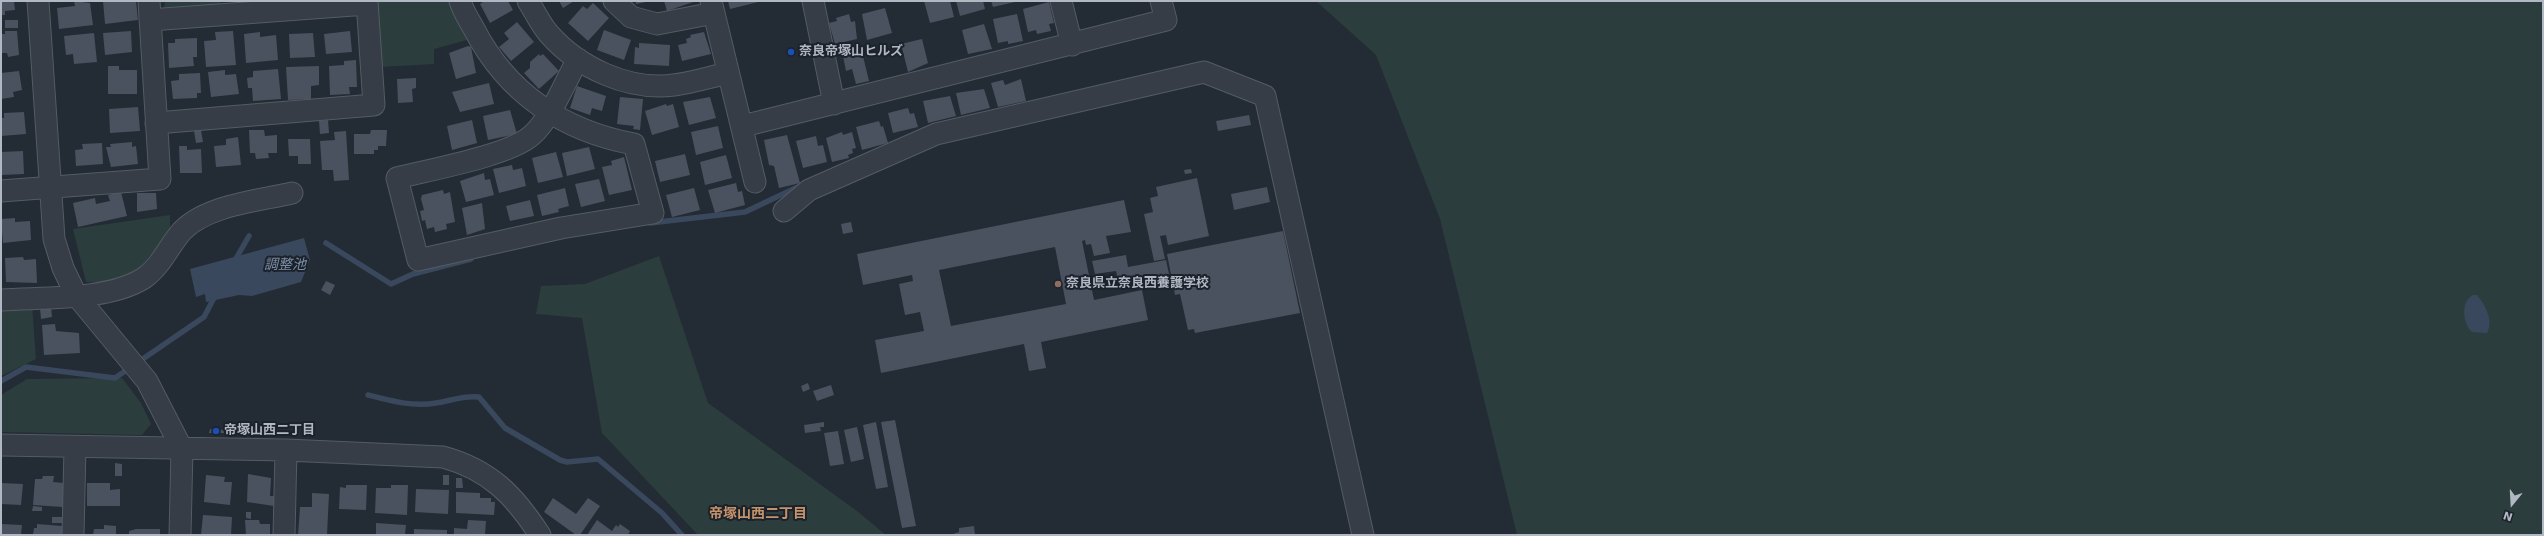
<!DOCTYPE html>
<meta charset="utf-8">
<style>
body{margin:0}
#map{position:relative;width:2544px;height:536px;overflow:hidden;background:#232b35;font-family:"DejaVu Sans",sans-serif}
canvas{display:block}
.frame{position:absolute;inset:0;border:2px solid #b1b8c3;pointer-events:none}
.north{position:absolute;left:2492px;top:484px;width:40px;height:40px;-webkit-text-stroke:3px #1c222b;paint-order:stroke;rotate:198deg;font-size:11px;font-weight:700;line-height:16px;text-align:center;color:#b1b8c3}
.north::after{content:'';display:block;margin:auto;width:14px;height:18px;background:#b1b8c3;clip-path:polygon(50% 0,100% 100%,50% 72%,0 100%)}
</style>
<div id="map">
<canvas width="2544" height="536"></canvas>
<div class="frame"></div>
<div class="north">N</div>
</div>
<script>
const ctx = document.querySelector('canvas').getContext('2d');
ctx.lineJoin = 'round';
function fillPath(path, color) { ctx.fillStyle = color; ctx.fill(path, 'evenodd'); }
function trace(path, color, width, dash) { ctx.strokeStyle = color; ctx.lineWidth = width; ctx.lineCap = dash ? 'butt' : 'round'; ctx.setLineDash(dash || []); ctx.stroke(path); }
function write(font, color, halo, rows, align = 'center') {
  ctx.font = font + ' "DejaVu Sans","Noto Sans JP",sans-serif'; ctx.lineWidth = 4; ctx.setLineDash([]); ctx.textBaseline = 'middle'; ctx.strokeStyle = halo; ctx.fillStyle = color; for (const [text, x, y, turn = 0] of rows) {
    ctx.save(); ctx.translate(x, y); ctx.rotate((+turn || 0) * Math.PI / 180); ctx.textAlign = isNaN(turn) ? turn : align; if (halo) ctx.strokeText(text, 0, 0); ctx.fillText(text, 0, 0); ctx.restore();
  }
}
const green = new Path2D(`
 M 165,1 L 220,1 L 220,5 L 164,9 Z
 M 375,1 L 452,1 L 467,40 L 434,49 L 434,64 L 381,67 Z
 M 1316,1 L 2543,1 L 2543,535 L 1517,535 L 1440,219 L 1376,55 Z
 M 170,215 L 170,231 L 136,273 L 112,283 L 86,282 L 73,229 Z
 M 659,256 L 708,403 L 857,511 L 886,535 L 698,535 L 602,433 L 582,318 L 536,314 L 541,286 L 585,284 Z
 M 32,305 L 36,359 L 1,376 L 1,307 Z
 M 122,378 L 141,403 L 151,424 L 142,435 L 1,432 L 1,395 L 27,379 Z`);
const water = new Path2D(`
 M 304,238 L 310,260 L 301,282 L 252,296 L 239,295 L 206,302 L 205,294 L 196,297 L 190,269 Z
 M 2473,295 L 2477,295 C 2485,305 2494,320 2487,333 L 2472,332 C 2463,324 2460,302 2473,295 Z`);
const stream = new Path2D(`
 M 650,223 L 745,212 L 802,185
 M 326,243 L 391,284 L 413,274 L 471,259
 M 234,262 L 249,236
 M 1,381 L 26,367 L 115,378 L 204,317 L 215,296
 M 368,395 C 391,401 413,407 436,403 C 451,401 463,395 479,397 L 505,428 L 560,460 L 567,462 L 598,459 L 662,513 L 682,535`);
const building = new Path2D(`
 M 1,1 L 14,1 L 15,10 L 5,11 L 5,15 L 1,15 Z
 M 74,1 L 90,3 L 93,25 L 59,29 L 57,8 L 75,6 Z
 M 103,1 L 136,1 L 138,20 L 105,24 Z
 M 484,1 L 508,1 L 513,10 L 490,23 L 480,4 Z
 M 559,1 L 574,1 L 563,8 Z
 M 636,1 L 646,1 L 646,2 L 636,4 Z
 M 664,1 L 696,1 L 667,11 Z
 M 728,1 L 757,1 L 758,2 L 730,9 Z
 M 924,1 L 950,1 L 954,17 L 930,23 Z
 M 956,1 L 983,1 L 985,9 L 960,16 Z
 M 991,1 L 1015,1 L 1015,2 L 993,7 Z
 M 1049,2 L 1054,23 L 1049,24 L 1051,31 L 1037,34 L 1036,30 L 1028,32 L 1023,9 Z
 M 593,3 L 609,18 L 588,41 L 568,23 L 583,6 L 587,9 Z
 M 885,8 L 892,33 L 867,40 L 862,14 Z
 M 849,14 L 851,22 L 855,21 L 857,39 L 835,44 L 829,23 L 837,21 L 836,18 Z
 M 1017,14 L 1023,41 L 1008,44 L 1008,41 L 998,43 L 993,19 Z
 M 5,20 L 18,20 L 18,28 L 5,28 Z
 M 517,22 L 534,42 L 511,61 L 499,47 L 509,39 L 504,33 Z
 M 984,24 L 992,49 L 968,54 L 962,30 Z
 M 604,30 L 631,40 L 624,60 L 597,50 Z
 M 5,31 L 17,31 L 19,55 L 8,57 L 7,53 L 1,53 L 1,34 L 5,34 Z
 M 131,31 L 132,52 L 105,55 L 103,33 Z
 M 233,31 L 236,65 L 206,67 L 204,41 L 216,40 L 215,32 Z
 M 350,31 L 352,52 L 326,54 L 324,34 Z
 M 260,32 L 260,37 L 276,35 L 278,60 L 246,63 L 244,34 Z
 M 704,32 L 711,54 L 682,61 L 678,45 L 687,43 L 686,39 L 691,37 L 690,35 Z
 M 94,33 L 97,62 L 74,64 L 73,54 L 66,55 L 64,36 Z
 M 313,33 L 315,57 L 290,58 L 289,34 Z
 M 197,38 L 197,57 L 193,57 L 194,66 L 169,68 L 168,43 L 175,43 L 175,39 Z
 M 922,39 L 928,63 L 908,72 L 901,44 Z
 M 639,43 L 670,45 L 669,66 L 634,64 L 635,47 L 639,48 Z
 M 468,46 L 471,47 L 476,73 L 456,79 L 449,53 Z
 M 862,52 L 869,81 L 856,84 L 852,69 L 846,71 L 843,56 Z
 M 539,54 L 540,56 L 543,54 L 559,71 L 539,89 L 524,73 L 530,68 L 530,62 Z
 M 356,60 L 357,87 L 349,87 L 350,94 L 330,95 L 329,66 L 344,65 L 344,61 Z
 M 108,66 L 119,66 L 119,70 L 137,70 L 137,94 L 108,94 Z
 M 319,66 L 319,85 L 311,86 L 311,99 L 288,100 L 286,67 Z
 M 278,69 L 281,99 L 253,101 L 252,88 L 248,88 L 247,78 L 253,77 L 253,71 Z
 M 225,70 L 225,75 L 236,74 L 239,94 L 211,97 L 208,72 Z
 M 19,71 L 22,90 L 13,92 L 14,97 L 1,99 L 1,73 Z
 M 200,73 L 201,93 L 197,93 L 197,98 L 173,99 L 171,81 L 179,80 L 179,74 Z
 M 416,78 L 416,88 L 412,89 L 413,102 L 398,103 L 397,79 Z
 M 1021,79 L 1026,101 L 998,107 L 991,83 L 1003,80 L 1005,85 Z
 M 489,83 L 494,104 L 460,112 L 452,92 Z
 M 577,86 L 606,96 L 602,111 L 592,108 L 590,115 L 570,108 Z
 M 984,89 L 990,108 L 961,115 L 956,93 Z
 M 950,96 L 956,116 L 928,123 L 923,101 Z
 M 620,97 L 643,99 L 640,130 L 633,129 L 634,126 L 617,124 Z
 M 710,97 L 716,118 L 689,125 L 683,102 Z
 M 666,104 L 667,106 L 673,104 L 679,127 L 652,135 L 645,111 Z
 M 138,107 L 140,131 L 110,133 L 109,109 Z
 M 908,108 L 910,114 L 914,113 L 918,127 L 893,133 L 888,113 Z
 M 510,110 L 517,134 L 488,140 L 483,116 Z
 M 24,112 L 26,134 L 1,136 L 1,118 L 4,118 L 4,113 Z
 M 1249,115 L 1251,125 L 1218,131 L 1216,121 Z
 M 328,120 L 329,133 L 320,134 L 319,121 Z
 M 472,120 L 477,143 L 452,150 L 447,126 Z
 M 879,121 L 881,127 L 883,126 L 888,143 L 862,150 L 856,127 Z
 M 718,126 L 723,148 L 696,155 L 691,132 Z
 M 201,130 L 203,142 L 196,143 L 194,131 Z
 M 249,130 L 264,130 L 265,136 L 277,135 L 277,153 L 268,153 L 269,158 L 256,159 L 255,153 L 250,153 Z
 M 371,130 L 387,130 L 386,146 L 378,146 L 378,150 L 374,150 L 374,154 L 354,154 L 354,134 L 370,134 Z
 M 346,131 L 349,180 L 334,181 L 333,170 L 322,170 L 320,141 L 335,140 L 334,132 Z
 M 842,132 L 843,135 L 852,132 L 856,148 L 852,149 L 853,153 L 848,155 L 849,158 L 832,162 L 826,138 Z
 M 787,135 L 800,183 L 779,188 L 774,166 L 769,165 L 764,140 Z
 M 816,136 L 818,146 L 823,145 L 827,162 L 803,168 L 796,141 Z
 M 238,137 L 241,165 L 216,167 L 214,146 L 226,145 L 226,139 Z
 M 288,139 L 310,139 L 311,164 L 298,164 L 298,156 L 289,156 Z
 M 132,142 L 132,147 L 136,146 L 138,164 L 111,167 L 106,147 L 111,147 L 110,144 Z
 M 102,143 L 103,164 L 76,166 L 75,150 L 83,149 L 82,144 Z
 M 179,146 L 187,146 L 187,150 L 201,149 L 202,173 L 180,173 Z
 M 589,147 L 595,169 L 567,176 L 562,153 Z
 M 23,151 L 24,174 L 1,175 L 1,152 Z
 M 556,152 L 563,177 L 538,183 L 532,158 Z
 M 685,154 L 690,175 L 660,182 L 655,161 Z
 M 726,155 L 732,178 L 705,185 L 700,162 Z
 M 624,157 L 632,190 L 609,195 L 602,167 L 612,165 L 611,161 Z
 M 512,165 L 513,170 L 522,168 L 526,186 L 499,193 L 493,169 Z
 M 1191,169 L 1192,173 L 1185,174 L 1184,170 Z
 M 484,173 L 485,180 L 490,179 L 494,195 L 466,202 L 460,181 Z
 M 1197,178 L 1209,236 L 1168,245 L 1166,235 L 1160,236 L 1165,259 L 1154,261 L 1144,214 L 1153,212 L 1150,198 L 1158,196 L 1156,187 Z
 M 599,179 L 605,201 L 581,207 L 575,184 Z
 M 736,183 L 738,192 L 742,191 L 745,205 L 715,213 L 708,190 Z
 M 1267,187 L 1270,202 L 1234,210 L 1231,194 Z
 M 565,188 L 569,206 L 558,209 L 559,212 L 542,216 L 537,195 Z
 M 694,188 L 700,210 L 672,217 L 666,195 Z
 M 443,190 L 444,194 L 450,192 L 455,222 L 446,224 L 447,229 L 435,232 L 434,227 L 427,229 L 425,220 L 422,221 L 420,211 L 424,210 L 421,199 L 422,195 Z
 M 121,192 L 127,216 L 78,227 L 73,203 L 95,198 L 96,204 L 110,201 L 108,195 Z
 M 137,193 L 156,193 L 157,209 L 137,212 Z
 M 530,200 L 534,216 L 510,221 L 506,206 Z
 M 1124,200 L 1131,232 L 1106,236 L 1110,253 L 1094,256 L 1091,244 L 1086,245 L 1085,240 L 1082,241 L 1094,300 L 1142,290 L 1148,320 L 1041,342 L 1046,368 L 1029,371 L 1024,344 L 881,373 L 875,340 L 924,331 L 920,312 L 905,315 L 899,284 L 913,281 L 912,275 L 863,285 L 857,254 ZM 1055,247 L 1066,304 L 951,326 L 939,270 Z
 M 482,203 L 485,229 L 467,235 L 462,208 Z
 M 15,218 L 15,222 L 30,221 L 31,240 L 3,243 L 1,219 Z
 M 851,222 L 853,232 L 843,234 L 841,224 Z
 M 1283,231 L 1300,313 L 1195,333 L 1194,329 L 1188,330 L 1180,294 L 1175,295 L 1167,254 Z
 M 1126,255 L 1128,267 L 1166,260 L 1169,274 L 1119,283 L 1116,271 L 1095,274 L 1092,261 Z
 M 23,257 L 24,260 L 36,259 L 37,283 L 6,282 L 5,258 Z
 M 326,281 L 335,285 L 330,295 L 321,290 Z
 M 51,307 L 52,317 L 41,319 L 40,308 Z
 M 55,324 L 56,331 L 79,333 L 80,353 L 44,355 L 42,325 Z
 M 808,383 L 810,389 L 803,392 L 801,386 Z
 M 831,385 L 834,395 L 817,401 L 813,391 Z
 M 895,420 L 916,526 L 902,528 L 881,422 Z
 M 824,422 L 824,427 L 820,427 L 821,431 L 805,433 L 804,425 Z
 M 876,422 L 888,487 L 876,489 L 863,425 Z
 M 857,427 L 864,459 L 851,462 L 844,430 Z
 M 210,429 L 224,430 L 224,433 L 209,433 Z
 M 838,431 L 844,464 L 830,466 L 824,433 Z
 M 115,463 L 122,464 L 122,476 L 115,476 Z
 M 248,474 L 271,478 L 270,496 L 274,496 L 274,506 L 247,502 Z
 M 206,475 L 225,477 L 224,482 L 232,482 L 230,505 L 204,502 Z
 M 443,475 L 449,475 L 449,485 L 443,485 Z
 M 43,476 L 54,476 L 53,482 L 64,483 L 63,507 L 33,505 L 35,479 L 42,479 Z
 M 456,478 L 462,478 L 463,488 L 456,488 Z
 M 1,483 L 23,484 L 21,505 L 1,504 Z
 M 87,483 L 110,483 L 110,490 L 120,489 L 120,506 L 87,506 Z
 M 346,485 L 367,485 L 366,510 L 339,509 L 340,487 L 346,488 Z
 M 391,485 L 408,485 L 407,515 L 375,513 L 376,488 L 391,488 Z
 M 416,489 L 449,490 L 448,514 L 415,512 Z
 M 456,492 L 480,493 L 480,498 L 491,498 L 491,502 L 495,502 L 494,515 L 456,513 Z
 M 312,493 L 329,494 L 327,535 L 298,535 L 300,507 L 312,507 Z
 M 553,498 L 576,514 L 588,498 L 600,506 L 580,535 L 576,535 L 544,512 Z
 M 33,506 L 42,507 L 42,511 L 32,511 Z
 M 246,512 L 251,512 L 251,519 L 246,518 Z
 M 203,515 L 232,517 L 231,535 L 201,535 Z
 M 52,517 L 62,517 L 62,523 L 52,523 Z
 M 245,520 L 259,520 L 260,524 L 270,524 L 270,535 L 246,535 Z
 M 468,520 L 486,521 L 485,535 L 454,535 L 454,528 L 467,529 Z
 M 597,520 L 612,531 L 616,525 L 618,527 L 620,524 L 630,531 L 628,535 L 587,535 Z
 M 376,523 L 406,525 L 405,535 L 376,535 Z
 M 1,524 L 22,525 L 21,535 L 1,535 Z
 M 37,524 L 62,526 L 62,535 L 33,535 L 34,528 L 37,528 Z
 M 104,525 L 116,526 L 116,535 L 93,535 L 94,529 L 104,529 Z
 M 974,526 L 975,535 L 950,535 L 959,532 L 959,528 Z
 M 136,529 L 160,529 L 160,535 L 129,535 L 129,531 Z
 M 414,529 L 447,530 L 447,535 L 414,535 Z`);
const minor = new Path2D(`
 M 38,1 L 54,239 L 63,268 L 76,295 L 147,381 L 182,449 L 180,535
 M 460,1 C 463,11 469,20 474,29 C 507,93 563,131 634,144 L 653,213 L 561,228 L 418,260 L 397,178 C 429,170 511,155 532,135 C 551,118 565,82 578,59
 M 528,1 C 535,12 541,25 549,34 C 579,68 629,91 674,85 C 692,83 710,77 728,73
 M 614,1 L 631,17 L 657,24 L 714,13
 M 711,1 L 755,182
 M 813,1 L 834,104
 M 1061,1 L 1072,45
 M 150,20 L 367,4
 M 156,123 L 374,105 L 367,1
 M 743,126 L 1166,20 L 1161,1
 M 1,191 L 160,179 L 149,1
 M 784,211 L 809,190 L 936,134 L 1204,72 L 1265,96 L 1363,535
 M 1,300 C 43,297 108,301 144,278 C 161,266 169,246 182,231 C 207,205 258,201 292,193
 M 1,445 L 286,450 L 443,457 C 490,470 514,495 540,535
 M 73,535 L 75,447
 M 284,535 L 286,450`);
const markers = [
 [791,52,4,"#1a4fb4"],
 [1058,284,4,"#8d6e63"],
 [216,431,4,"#1a4fb4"]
];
const poiNames = [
 ["奈良帝塚山ヒルズ",799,52],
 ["奈良県立奈良西養護学校",1066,284],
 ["帝塚山西二丁目",224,431]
];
const waterNames = [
 ["調整池",285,265]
];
const neighbourhoodNames = [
 ["帝塚山西二丁目",758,514]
];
fillPath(green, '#2c3d3d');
fillPath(water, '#3a485d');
trace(stream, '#3a485d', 5.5);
fillPath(building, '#4a525f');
trace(minor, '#545b64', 23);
trace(minor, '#373d46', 21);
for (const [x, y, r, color] of markers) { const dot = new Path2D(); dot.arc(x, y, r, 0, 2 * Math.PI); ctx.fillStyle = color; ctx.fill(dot); trace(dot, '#1c222b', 1.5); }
write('bold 13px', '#b1b8c3', '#1c222b', poiNames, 'left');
write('italic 14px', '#7c8ea7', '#1c222b', waterNames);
write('bold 14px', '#c5936a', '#1c222b', neighbourhoodNames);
</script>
